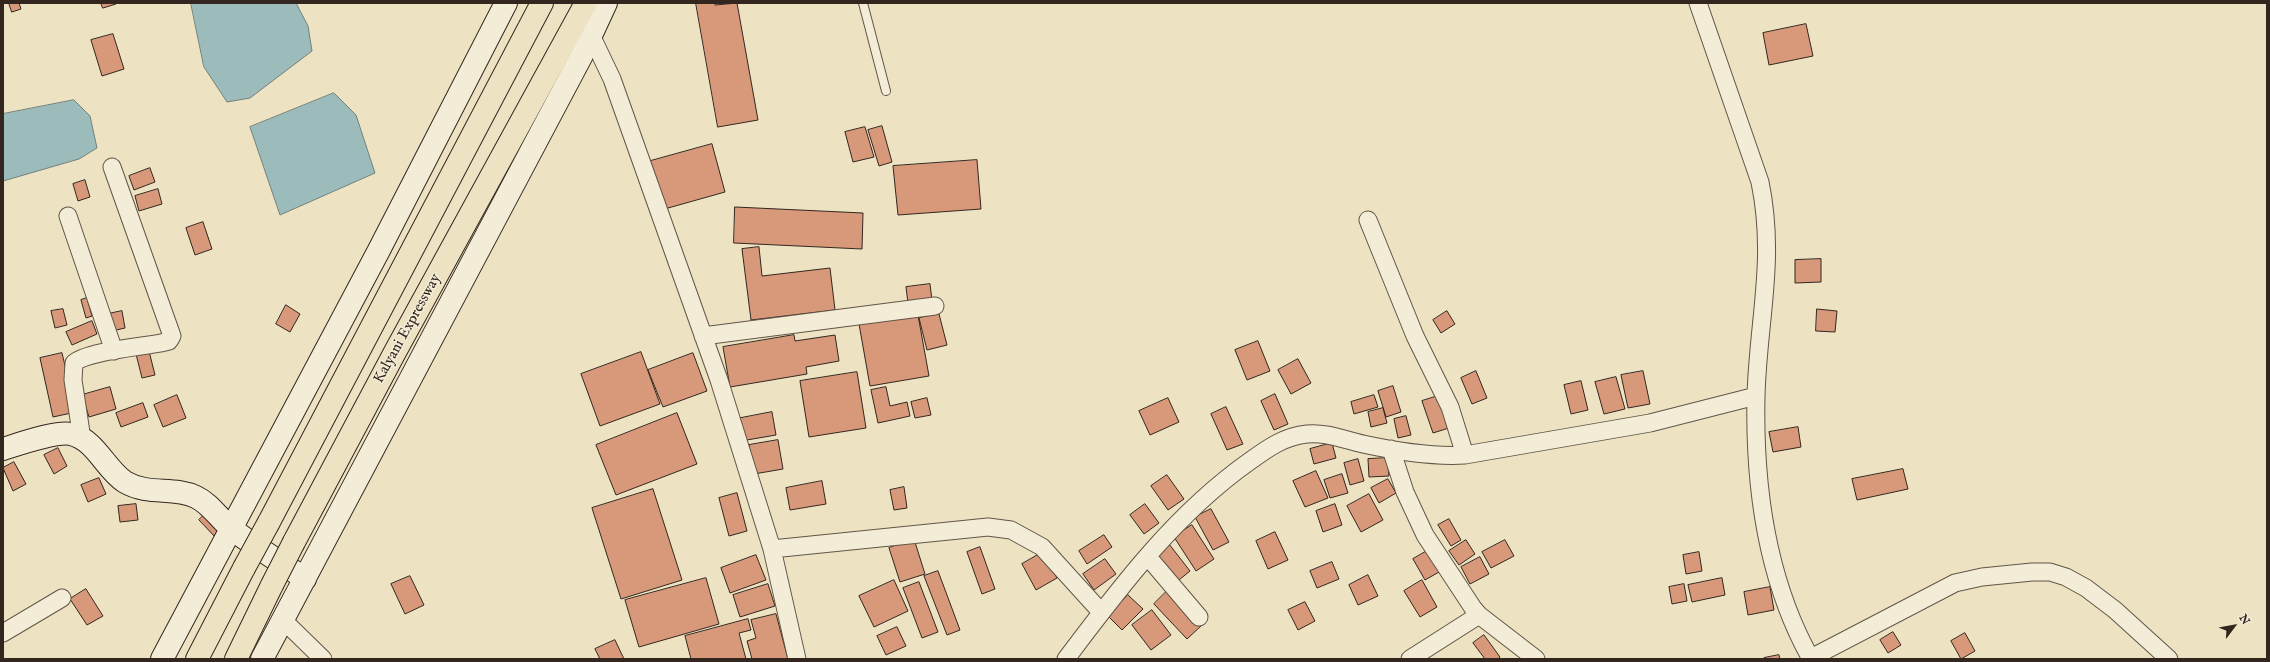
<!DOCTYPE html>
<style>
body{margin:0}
#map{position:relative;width:2270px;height:662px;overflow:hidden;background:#ede3c2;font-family:"IM FELL English",serif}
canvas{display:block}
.frame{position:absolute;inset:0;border:4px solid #33261f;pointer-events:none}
.north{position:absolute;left:2214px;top:606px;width:40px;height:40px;-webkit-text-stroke:3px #f3edd7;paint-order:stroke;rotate:58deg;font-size:11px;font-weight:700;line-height:16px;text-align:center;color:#33261f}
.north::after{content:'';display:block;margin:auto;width:14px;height:18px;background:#33261f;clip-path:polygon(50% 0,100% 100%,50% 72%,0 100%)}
</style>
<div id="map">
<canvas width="2270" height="662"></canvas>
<div class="frame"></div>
<div class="north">N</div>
</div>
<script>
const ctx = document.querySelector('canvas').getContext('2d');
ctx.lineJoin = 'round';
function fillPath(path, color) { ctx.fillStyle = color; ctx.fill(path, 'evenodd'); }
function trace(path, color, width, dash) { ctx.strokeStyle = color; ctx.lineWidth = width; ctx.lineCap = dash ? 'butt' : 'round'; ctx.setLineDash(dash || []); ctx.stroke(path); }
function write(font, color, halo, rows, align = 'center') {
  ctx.font = font + ' "IM FELL English",serif'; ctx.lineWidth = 3; ctx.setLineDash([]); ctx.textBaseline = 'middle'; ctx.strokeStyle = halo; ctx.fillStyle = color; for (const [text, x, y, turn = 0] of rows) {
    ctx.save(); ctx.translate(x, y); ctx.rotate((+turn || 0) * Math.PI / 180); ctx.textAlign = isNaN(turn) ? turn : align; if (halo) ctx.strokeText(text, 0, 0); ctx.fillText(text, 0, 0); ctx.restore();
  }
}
const water = new Path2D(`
 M 191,3 L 296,3 L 308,26 L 312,51 L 250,98 L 227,102 L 204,67 Z
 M 334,93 L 356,115 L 375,173 L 280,215 L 250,127 Z
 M 74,100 L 90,116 L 97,148 L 79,159 L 3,181 L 3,114 Z`);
const building = new Path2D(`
 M 9,3 L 19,3 L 21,9 L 12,12 Z
 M 101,3 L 115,3 L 116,4 L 103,8 Z
 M 696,3 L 715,3 L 715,5 L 737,3 L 758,120 L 718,127 Z
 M 1806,24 L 1813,56 L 1769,65 L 1763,33 Z
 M 113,34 L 124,69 L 102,76 L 91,40 Z
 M 882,126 L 892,162 L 879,166 L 868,130 Z
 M 865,127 L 874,157 L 853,162 L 845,132 Z
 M 712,144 L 725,192 L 661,210 L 647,162 Z
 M 977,160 L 981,209 L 898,215 L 893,166 Z
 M 150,168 L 155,182 L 134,190 L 129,176 Z
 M 85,180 L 90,197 L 78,201 L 73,184 Z
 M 158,189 L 162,204 L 139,211 L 135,196 Z
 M 735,207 L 863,213 L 862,249 L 734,243 Z
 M 203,222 L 212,249 L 195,255 L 186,228 Z
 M 759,247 L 762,276 L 830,268 L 835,310 L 751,320 L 742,249 Z
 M 1821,259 L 1821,282 L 1795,283 L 1795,260 Z
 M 930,284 L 932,300 L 908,303 L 906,287 Z
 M 87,298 L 92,316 L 86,318 L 81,300 Z
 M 286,305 L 300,314 L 290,332 L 276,324 Z
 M 63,309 L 67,325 L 55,328 L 51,311 Z
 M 1817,309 L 1837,311 L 1835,332 L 1816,331 Z
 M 122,311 L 125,328 L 112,331 L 108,314 Z
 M 1447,311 L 1455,324 L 1441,333 L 1433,320 Z
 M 939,314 L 947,345 L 927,350 L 919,318 Z
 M 918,315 L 929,376 L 870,386 L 859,324 Z
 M 92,321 L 97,334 L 72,345 L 66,332 Z
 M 794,335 L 795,341 L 835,335 L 839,361 L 806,367 L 807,374 L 730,387 L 723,347 Z
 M 1258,341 L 1270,371 L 1247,380 L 1235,350 Z
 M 149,351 L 155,375 L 142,378 L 136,354 Z
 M 641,352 L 660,404 L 600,426 L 581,374 Z
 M 62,353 L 76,412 L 53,417 L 40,358 Z
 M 693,353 L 707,391 L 663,407 L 648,370 Z
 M 1298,359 L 1311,383 L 1291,394 L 1278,370 Z
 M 1476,371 L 1487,398 L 1472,404 L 1461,378 Z
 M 1643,371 L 1650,404 L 1628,408 L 1621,375 Z
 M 857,372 L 866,428 L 809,437 L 800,381 Z
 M 1616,377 L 1625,409 L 1604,414 L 1595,382 Z
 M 1581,381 L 1588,410 L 1571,414 L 1564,385 Z
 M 1393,386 L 1401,412 L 1386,417 L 1378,391 Z
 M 110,387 L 116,409 L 89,417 L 82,395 Z
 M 886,387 L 890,406 L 907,402 L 910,416 L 878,423 L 871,390 Z
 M 1275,394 L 1288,424 L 1274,430 L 1261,401 Z
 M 177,395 L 186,418 L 163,427 L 154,405 Z
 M 1374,395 L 1378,407 L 1354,414 L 1351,402 Z
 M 1441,395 L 1452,427 L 1433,433 L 1422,401 Z
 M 927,398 L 931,415 L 915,418 L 911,402 Z
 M 1168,398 L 1179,422 L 1150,435 L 1139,411 Z
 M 143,403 L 148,417 L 121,427 L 116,413 Z
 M 1226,407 L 1243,444 L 1227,450 L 1211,414 Z
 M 1383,408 L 1387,423 L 1371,427 L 1368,412 Z
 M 772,412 L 776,435 L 741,441 L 736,419 Z
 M 677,413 L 697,464 L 616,495 L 596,445 Z
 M 1406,416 L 1411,435 L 1398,438 L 1394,419 Z
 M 1798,427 L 1801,447 L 1773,452 L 1769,432 Z
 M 778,440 L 783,469 L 754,474 L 749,445 Z
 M 1332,443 L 1336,458 L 1314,464 L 1310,449 Z
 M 58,448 L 67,466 L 54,474 L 44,455 Z
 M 1387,458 L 1389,476 L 1369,477 L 1368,459 Z
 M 1358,459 L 1364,481 L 1350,485 L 1344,463 Z
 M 14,462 L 26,484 L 13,491 L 3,468 Z
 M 1903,469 L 1908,489 L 1857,500 L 1852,479 Z
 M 1316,471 L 1328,498 L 1305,507 L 1293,481 Z
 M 1342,474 L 1348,493 L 1330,498 L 1324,480 Z
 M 1167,475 L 1184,499 L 1168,510 L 1151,486 Z
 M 99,478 L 106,494 L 88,502 L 81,485 Z
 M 1388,479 L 1396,493 L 1379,503 L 1371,488 Z
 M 822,481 L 826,504 L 790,510 L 786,488 Z
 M 904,487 L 907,508 L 894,510 L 890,490 Z
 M 653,489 L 682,580 L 621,599 L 592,508 Z
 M 737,493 L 747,531 L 729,536 L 719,498 Z
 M 1369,494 L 1383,520 L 1361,532 L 1347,506 Z
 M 136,504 L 138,520 L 120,522 L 118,506 Z
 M 1145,504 L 1159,523 L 1144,534 L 1130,515 Z
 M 1335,504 L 1342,525 L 1323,532 L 1316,511 Z
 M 1211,509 L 1229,542 L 1213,550 L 1195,517 Z
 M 207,512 L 225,531 L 217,539 L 199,520 Z
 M 1449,519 L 1461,540 L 1451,546 L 1438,525 Z
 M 1192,525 L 1214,559 L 1196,571 L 1174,537 Z
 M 1275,532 L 1288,560 L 1268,569 L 1256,541 Z
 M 1104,535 L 1112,547 L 1087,564 L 1079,551 Z
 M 914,539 L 925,574 L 900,582 L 889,548 Z
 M 1466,540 L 1475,554 L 1459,565 L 1449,551 Z
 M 1505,540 L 1514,556 L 1491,568 L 1482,552 Z
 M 1169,544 L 1190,571 L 1174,584 L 1153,557 Z
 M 980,547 L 995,589 L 982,594 L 967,552 Z
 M 1427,551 L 1439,572 L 1425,580 L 1413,559 Z
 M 1043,552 L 1057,578 L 1036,590 L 1022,564 Z
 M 1699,552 L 1702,571 L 1686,574 L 1683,555 Z
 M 756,555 L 766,580 L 730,593 L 721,568 Z
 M 1480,557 L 1489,574 L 1470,584 L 1461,567 Z
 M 1105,559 L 1116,574 L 1094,590 L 1083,574 Z
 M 1332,562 L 1339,579 L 1317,588 L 1310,571 Z
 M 938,571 L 960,630 L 947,635 L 924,576 Z
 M 1368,575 L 1378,596 L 1358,605 L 1349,585 Z
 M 410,576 L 424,605 L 405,614 L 391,584 Z
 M 706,578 L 719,624 L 639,647 L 625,600 Z
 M 1722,578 L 1725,595 L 1692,602 L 1688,585 Z
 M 894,580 L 908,611 L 874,627 L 859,596 Z
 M 1422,580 L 1437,607 L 1420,617 L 1404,591 Z
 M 919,582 L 938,632 L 922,638 L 903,588 Z
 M 768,584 L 775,606 L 740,617 L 733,595 Z
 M 1684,584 L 1687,601 L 1672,604 L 1669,587 Z
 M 1770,587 L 1774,610 L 1748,615 L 1744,592 Z
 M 86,589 L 103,616 L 87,625 L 70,599 Z
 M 1169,589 L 1202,625 L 1187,639 L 1154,604 Z
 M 1128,595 L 1143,609 L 1122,630 L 1108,616 Z
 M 1305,602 L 1315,621 L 1298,630 L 1288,610 Z
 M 1152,610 L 1171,635 L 1151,650 L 1132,625 Z
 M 776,614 L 788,659 L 752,659 L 747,641 L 756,638 L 751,620 Z
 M 748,619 L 751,630 L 739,633 L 746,659 L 691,659 L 685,636 Z
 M 897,627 L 906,646 L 886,655 L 877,636 Z
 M 1893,632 L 1901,645 L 1888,653 L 1880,640 Z
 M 1965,633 L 1975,651 L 1961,659 L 1951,641 Z
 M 1484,635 L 1500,657 L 1498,659 L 1485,659 L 1473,643 Z
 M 615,640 L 624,659 L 600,659 L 595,649 Z
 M 1779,655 L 1780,659 L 1764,659 L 1764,658 Z`);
const lane = new Path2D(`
 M 863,3 L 886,91`);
const street = new Path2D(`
 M 1698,3 L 1760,182 C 1776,260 1758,320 1756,396 C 1754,487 1766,579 1811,659
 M 591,35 L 612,79 L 719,380 L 772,549 L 797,659
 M 68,216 L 114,351
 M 1368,220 L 1415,336 L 1450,407 L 1465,455
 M 703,336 L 935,306
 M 82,439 L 73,380 L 74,363 C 88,351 141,347 161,343 L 169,341 L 172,336 L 112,167
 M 1391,449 L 1405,492 L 1425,535 L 1473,608 L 1479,615 L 1536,659
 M 772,549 L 988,527 L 1011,530 L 1042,547 L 1101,612
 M 1148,557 L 1199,617
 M 283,620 L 323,659
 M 3,633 L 62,598
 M 1811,658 L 1955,583 L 1982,577 L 2032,572 L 2050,572 L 2066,577 L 2086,588 L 2115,610 L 2169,659
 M 1066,659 C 1120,587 1176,513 1250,461 C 1268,448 1285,436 1307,434 C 1326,432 1345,440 1363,444 C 1395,451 1432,457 1465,455 L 1650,423 L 1756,396
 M 1410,659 L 1479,615`);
const secondary = new Path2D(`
 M 3,449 C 19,444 56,431 71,434 C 96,440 105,469 125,482 C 149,496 173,486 196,497 C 211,504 219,519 232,529 C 255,547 281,562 305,579
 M 162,659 L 378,252 L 506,3
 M 262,659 L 582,55 L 606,3`);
const highway = new Path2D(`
 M 269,522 L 542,3
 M 294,542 L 395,352 L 586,3
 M 197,659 L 244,568
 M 236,659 L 272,585`);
const highwayBridge = new Path2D(`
 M 244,568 L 269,522
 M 272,585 L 294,542`);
const streetNames = [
 ["Kalyani Expressway",408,329,-61]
];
fillPath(water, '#9cbcbc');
trace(water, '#72807d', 1);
fillPath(building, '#d8987a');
trace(building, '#33261f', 1);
trace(lane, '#625548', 10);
trace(street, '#625548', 19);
trace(secondary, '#33261f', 24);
trace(highway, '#33261f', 24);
trace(lane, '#f3edd7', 8);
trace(street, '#f3edd7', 17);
trace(secondary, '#f3edd7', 22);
trace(highway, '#ede3c2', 22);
trace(highwayBridge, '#33261f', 24, []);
trace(highwayBridge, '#ede3c2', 22);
write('15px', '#33261f', '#f3edd7', streetNames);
</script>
